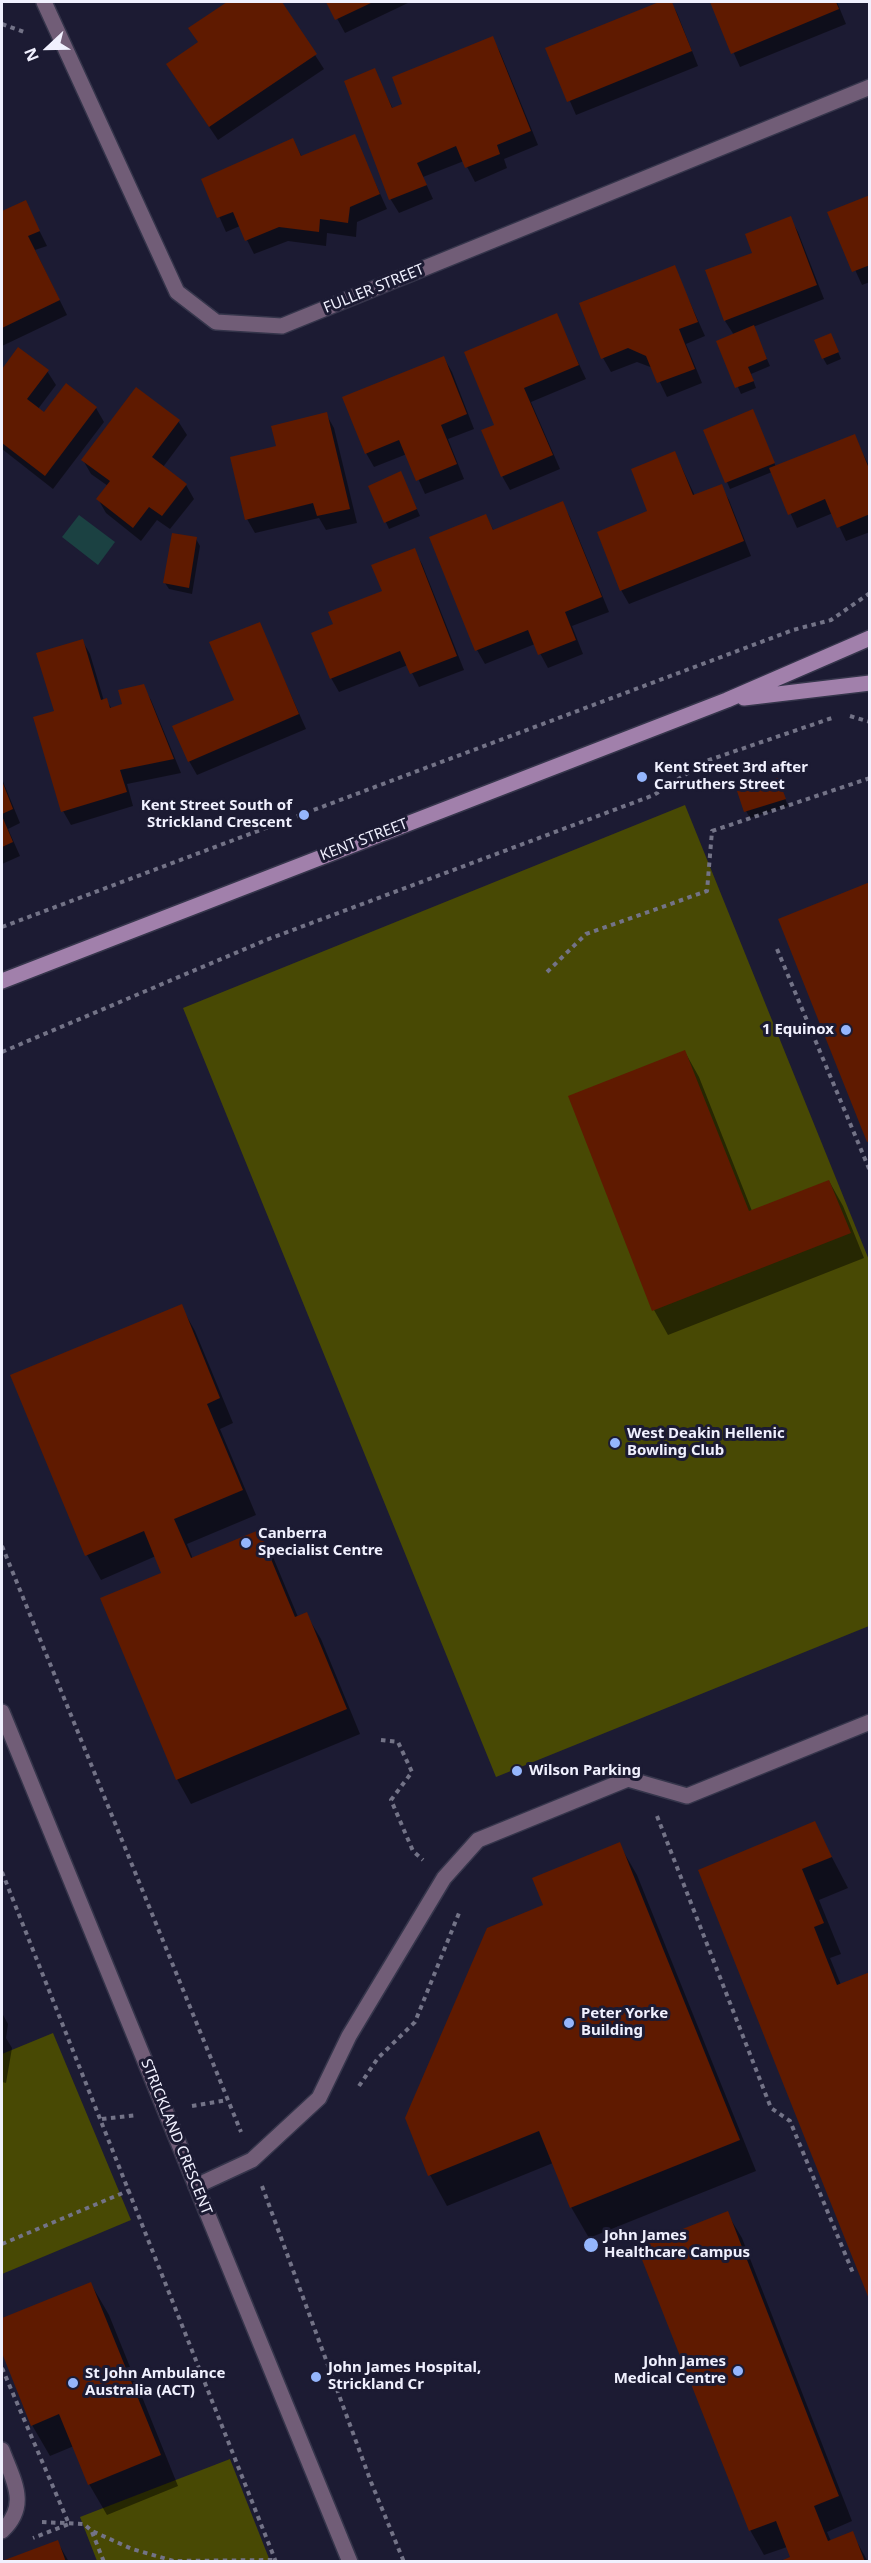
<!DOCTYPE html>
<style>
body{margin:0}
#map{position:relative;width:871px;height:2563px;overflow:hidden;background:#1c1b33;font-family:"Noto Sans",sans-serif}
canvas{display:block}
.frame{position:absolute;inset:0;border:3px solid #f0f0fe;pointer-events:none}
.north{position:absolute;left:18px;top:18px;width:60px;height:60px;-webkit-text-stroke:4px #1c1b33;paint-order:stroke;rotate:248deg;font-size:16px;font-weight:700;line-height:24px;text-align:center;color:#f0f0fe}
.north::after{content:'';display:block;margin:auto;width:21px;height:27px;background:#f0f0fe;clip-path:polygon(50% 0,100% 100%,50% 72%,0 100%)}
</style>
<div id="map">
<canvas width="871" height="2563"></canvas>
<div class="frame"></div>
<div class="north">N</div>
</div>
<script>
const ctx = document.querySelector('canvas').getContext('2d');
ctx.lineJoin = 'round';
function fillPath(path, color) { ctx.fillStyle = color; ctx.fill(path, 'evenodd'); }
function trace(path, color, width, dash) { ctx.strokeStyle = color; ctx.lineWidth = width; ctx.lineCap = dash ? 'butt' : 'round'; ctx.setLineDash(dash || []); ctx.stroke(path); }
function write(font, color, halo, rows, align = 'center') {
  ctx.font = font + ' "Noto Sans",sans-serif'; ctx.lineWidth = 6; ctx.setLineDash([]); ctx.textBaseline = 'middle'; ctx.strokeStyle = halo; ctx.fillStyle = color; for (const [text, x, y, turn = 0] of rows) {
    ctx.save(); ctx.translate(x, y); ctx.rotate((+turn || 0) * Math.PI / 180); ctx.textAlign = isNaN(turn) ? turn : align; if (halo) ctx.strokeText(text, 0, 0); ctx.fillText(text, 0, 0); ctx.restore();
  }
}
const green = new Path2D(`
 M 685,805 L 869,1260 L 869,1626 L 496,1777 L 183,1008 Z
 M 53,2033 L 131,2220 L 2,2274 L 2,2054 Z
 M 230,2459 L 270,2561 L 97,2561 L 80,2517 Z`);
const water = new Path2D(`
 M 79,515 L 115,542 L 98,565 L 62,537 Z`);
const shadow = new Path2D(`
 M 229,2 L 281,2 L 324,69 L 218,140 L 176,78 L 199,43 L 190,28 Z
 M 328,2 L 410,2 L 345,33 Z
 M 663,2 L 671,2 L 677,13 L 698,66 L 576,115 L 547,49 Z
 M 711,2 L 837,2 L 846,24 L 740,67 Z
 M 492,38 L 500,52 L 538,145 L 504,159 L 507,168 L 475,182 L 464,161 L 423,177 L 433,199 L 399,213 L 391,200 L 346,82 L 374,70 L 393,109 L 404,104 Z
 M 354,136 L 387,209 L 357,222 L 356,237 L 327,233 L 326,246 L 288,241 L 254,254 L 240,226 L 226,232 L 203,180 L 293,140 L 302,157 Z
 M 870,196 L 870,282 L 862,285 L 829,213 Z
 M 25,202 L 47,246 L 35,250 L 67,315 L 2,346 L 2,213 Z
 M 790,218 L 798,232 L 824,299 L 753,327 L 770,366 L 751,374 L 756,388 L 741,394 L 718,342 L 734,335 L 725,321 Z
 M 674,267 L 705,336 L 686,344 L 702,383 L 667,397 L 653,368 L 637,362 L 611,372 L 603,358 Z
 M 556,315 L 586,379 L 531,402 L 560,469 L 510,490 L 502,476 L 496,426 Z
 M 834,342 L 841,359 L 827,365 L 823,358 Z
 M 18,349 L 47,371 L 56,385 L 38,409 L 45,414 L 66,386 L 96,408 L 104,422 L 53,489 L 2,449 L 2,371 Z
 M 444,358 L 452,372 L 474,429 L 448,439 L 464,479 L 425,494 L 407,454 L 374,467 L 366,453 Z
 M 326,414 L 334,428 L 357,523 L 326,530 L 319,518 L 255,533 L 247,519 L 278,447 Z
 M 756,418 L 776,467 L 854,436 L 870,468 L 870,532 L 846,541 L 833,513 L 797,528 L 772,472 L 730,489 L 705,430 Z
 M 178,421 L 187,435 L 163,467 L 186,485 L 194,499 L 170,529 L 157,520 L 141,541 L 106,513 L 98,499 L 108,486 L 91,474 L 83,460 Z
 M 675,453 L 695,496 L 721,486 L 729,500 L 751,556 L 629,604 L 621,590 L 649,512 Z
 M 404,480 L 420,516 L 389,529 L 370,487 Z
 M 562,503 L 570,517 L 609,612 L 572,626 L 583,654 L 548,668 L 535,644 L 485,664 L 477,650 L 431,538 L 486,516 L 494,531 Z
 M 196,539 L 200,546 L 192,594 L 169,589 L 165,583 Z
 M 414,550 L 422,564 L 464,670 L 419,687 L 408,665 L 339,692 L 331,678 L 335,625 L 384,592 Z
 M 259,623 L 306,729 L 197,775 L 189,761 L 236,700 Z
 M 82,640 L 90,654 L 104,701 L 106,700 L 112,709 L 124,705 L 143,686 L 151,700 L 181,773 L 127,784 L 133,806 L 71,825 L 63,811 L 56,712 Z
 M 2,779 L 20,823 L 8,829 L 20,856 L 2,864 Z
 M 778,780 L 788,806 L 750,818 L 746,811 Z
 M 685,1052 L 699,1077 L 752,1211 L 829,1181 L 843,1206 L 864,1258 L 668,1335 L 654,1310 L 570,1097 Z
 M 181,1306 L 195,1331 L 233,1423 L 220,1429 L 256,1515 L 187,1544 L 193,1559 L 258,1532 L 273,1557 L 298,1617 L 306,1614 L 321,1639 L 360,1734 L 191,1804 L 177,1779 L 163,1574 L 156,1556 L 101,1580 L 87,1555 Z
 M 814,1823 L 848,1888 L 819,1900 L 841,1954 L 830,1958 L 841,1985 L 870,1974 L 870,2294 L 700,1871 Z
 M 619,1844 L 637,1875 L 756,2171 L 589,2238 L 571,2207 L 553,2163 L 447,2206 L 430,2175 L 407,2118 L 545,1906 Z
 M 2,2013 L 8,2024 L 6,2038 L 12,2048 L 6,2083 L 2,2082 Z
 M 727,2213 L 742,2238 L 852,2521 L 827,2532 L 831,2541 L 852,2533 L 868,2562 L 782,2562 L 791,2558 L 787,2547 L 764,2555 L 750,2530 Z
 M 91,2284 L 109,2315 L 178,2486 L 107,2515 L 89,2484 L 74,2446 L 50,2456 L 32,2425 L 2,2349 L 2,2320 Z
 M 57,2541 L 69,2562 L 5,2562 Z`);
const building = new Path2D(`
 M 227,2 L 282,2 L 317,54 L 209,127 L 166,64 L 198,42 L 188,28 Z
 M 326,2 L 373,2 L 335,20 Z
 M 659,2 L 672,2 L 692,51 L 567,102 L 545,48 Z
 M 710,2 L 836,2 L 839,9 L 731,54 Z
 M 493,36 L 531,131 L 497,145 L 500,154 L 465,168 L 456,146 L 417,163 L 427,185 L 389,200 L 344,81 L 375,68 L 392,108 L 402,104 L 392,77 Z
 M 355,134 L 380,194 L 350,207 L 348,223 L 320,219 L 319,232 L 279,227 L 245,241 L 233,212 L 217,218 L 201,179 L 293,138 L 301,156 Z
 M 870,195 L 870,265 L 852,272 L 827,212 Z
 M 26,200 L 40,231 L 28,236 L 60,300 L 2,328 L 2,211 Z
 M 791,216 L 817,285 L 724,321 L 705,270 L 752,253 L 745,234 Z
 M 675,265 L 698,322 L 679,329 L 695,369 L 657,383 L 646,356 L 628,348 L 601,359 L 579,303 Z
 M 557,313 L 579,365 L 524,388 L 553,455 L 501,477 L 481,430 L 494,425 L 464,352 Z
 M 754,325 L 767,359 L 748,367 L 754,381 L 735,388 L 716,341 Z
 M 831,333 L 839,352 L 822,359 L 814,340 Z
 M 18,347 L 49,370 L 27,399 L 44,412 L 66,383 L 97,407 L 45,476 L 2,443 L 2,369 Z
 M 444,356 L 467,414 L 441,425 L 457,464 L 416,481 L 399,440 L 365,454 L 342,397 Z
 M 136,387 L 180,420 L 152,457 L 187,484 L 162,516 L 149,507 L 133,528 L 96,499 L 110,481 L 81,460 Z
 M 753,409 L 775,463 L 725,483 L 703,430 Z
 M 327,412 L 350,509 L 317,516 L 313,503 L 245,520 L 230,457 L 276,446 L 271,426 Z
 M 855,434 L 870,471 L 870,514 L 837,528 L 825,499 L 788,515 L 769,468 Z
 M 675,451 L 693,495 L 722,484 L 744,541 L 620,591 L 597,532 L 647,511 L 631,469 Z
 M 401,471 L 417,509 L 384,523 L 368,486 Z
 M 563,501 L 602,597 L 565,612 L 576,640 L 538,655 L 528,630 L 475,651 L 429,537 L 486,514 L 493,530 Z
 M 172,533 L 197,537 L 189,588 L 163,583 Z
 M 415,548 L 457,656 L 410,674 L 400,651 L 330,679 L 311,633 L 333,624 L 328,612 L 382,591 L 371,565 Z
 M 260,622 L 299,714 L 188,762 L 172,726 L 234,700 L 209,642 Z
 M 83,639 L 101,700 L 107,698 L 110,708 L 122,704 L 118,690 L 144,684 L 174,759 L 120,770 L 127,792 L 61,812 L 33,717 L 54,711 L 36,653 Z
 M 778,778 L 786,799 L 744,812 L 737,791 Z
 M 2,781 L 13,809 L 2,814 Z
 M 2,816 L 13,842 L 2,847 Z
 M 870,882 L 870,1141 L 867,1142 L 778,919 Z
 M 685,1050 L 749,1211 L 829,1180 L 851,1233 L 652,1311 L 568,1096 Z
 M 182,1304 L 220,1398 L 207,1404 L 243,1490 L 174,1519 L 191,1558 L 259,1530 L 295,1617 L 307,1612 L 347,1709 L 176,1780 L 100,1598 L 161,1573 L 144,1531 L 85,1556 L 10,1375 Z
 M 815,1821 L 832,1857 L 802,1869 L 824,1923 L 814,1927 L 837,1985 L 870,1972 L 869,2299 L 698,1870 Z
 M 620,1842 L 740,2140 L 570,2208 L 539,2131 L 428,2176 L 405,2118 L 487,1928 L 543,1905 L 532,1878 Z
 M 728,2211 L 839,2496 L 814,2506 L 828,2541 L 853,2531 L 865,2562 L 778,2562 L 790,2557 L 776,2521 L 749,2531 L 637,2247 Z
 M 91,2282 L 161,2455 L 88,2485 L 59,2414 L 31,2426 L 2,2353 L 2,2318 Z
 M 58,2540 L 66,2562 L 2,2562 L 2,2561 Z`);
const path = new Path2D(`
 M 2,24 L 27,33
 M 850,716 L 870,722
 M 2,927 L 793,630 L 831,620 L 870,593
 M 777,949 L 870,1171
 M 547,972 L 586,934 L 707,891 L 712,831 L 870,778
 M 2,1052 L 266,940 L 654,795 L 706,761 L 835,717
 M 2,1546 L 241,2132
 M 381,1740 L 398,1742 L 412,1772 L 391,1800 L 413,1851 L 423,1860
 M 657,1816 L 771,2108 L 790,2121 L 853,2273
 M 2,1872 L 276,2562
 M 359,2086 L 378,2058 L 415,2022 L 459,1913
 M 192,2106 L 227,2100
 M 102,2119 L 137,2115
 M 262,2186 L 371,2482 L 404,2562
 M 2,2244 L 130,2190
 M 2,2368 L 69,2524 L 33,2538
 M 42,2522 L 84,2524 L 92,2531 L 132,2549 L 174,2561 L 276,2560
 M 92,2532 L 104,2562`);
const service = new Path2D(`
 M 196,2186 L 252,2160 L 319,2098 L 349,2036 L 444,1878 L 478,1840 L 628,1779 L 687,1796 L 870,1722
 M 2,2450 C 13,2480 30,2505 2,2531`);
const minor = new Path2D(`
 M 44,2 L 177,292 L 216,322 L 282,326 L 870,87
 M 2,1712 L 350,2562`);
const secondary = new Path2D(`
 M 744,698 L 870,683
 M 2,981 L 727,700 L 870,638`);
const markers = [
 [642,777,6,"#95b6fd"],
 [304,815,6,"#95b6fd"],
 [846,1030,6,"#95b6fd"],
 [615,1443,6,"#95b6fd"],
 [246,1543,6,"#95b6fd"],
 [517,1771,6,"#95b6fd"],
 [569,2023,6,"#95b6fd"],
 [591,2245,8,"#95b6fd"],
 [738,2371,6,"#95b6fd"],
 [316,2377,6,"#95b6fd"],
 [73,2383,6,"#95b6fd"]
];
const streetNames = [
 ["FULLER STREET",374,289,-22],
 ["KENT STREET",364,840,-21],
 ["STRICKLAND CRESCENT",176,2137,68]
];
const poiNames = [
 ["Kent Street 3rd after",654,768],
 ["Carruthers Street",654,785],
 ["Kent Street South of",292,806,"right"],
 ["Strickland Crescent",292,823,"right"],
 ["1 Equinox",834,1030,"right"],
 ["West Deakin Hellenic",627,1434],
 ["Bowling Club",627,1451],
 ["Canberra",258,1534],
 ["Specialist Centre",258,1551],
 ["Wilson Parking",529,1771],
 ["Peter Yorke",581,2014],
 ["Building",581,2031],
 ["John James",604,2236],
 ["Healthcare Campus",604,2253],
 ["John James",726,2362,"right"],
 ["Medical Centre",726,2379,"right"],
 ["John James Hospital,",328,2368],
 ["Strickland Cr",328,2385],
 ["St John Ambulance",85,2374],
 ["Australia (ACT)",85,2391]
];
fillPath(green, '#484904');
fillPath(water, '#1b4142');
fillPath(shadow, '#0007');
fillPath(building, '#5f1a00');
trace(service, '#35354b', 18);
trace(minor, '#35354b', 18);
trace(secondary, '#35354b', 18);
trace(path, '#737387', 4, [4.5, 4.5]);
trace(service, '#715d77', 15);
trace(minor, '#715d77', 15);
trace(secondary, '#a180ab', 15);
for (const [x, y, r, color] of markers) { const dot = new Path2D(); dot.arc(x, y, r, 0, 2 * Math.PI); ctx.fillStyle = color; ctx.fill(dot); trace(dot, '#1c1b33', 2); }
write('15px', '#f0f0fe', '#1c1b33', streetNames);
write('bold 15px', '#f0f0fe', '#1c1b33', poiNames, 'left');
</script>
